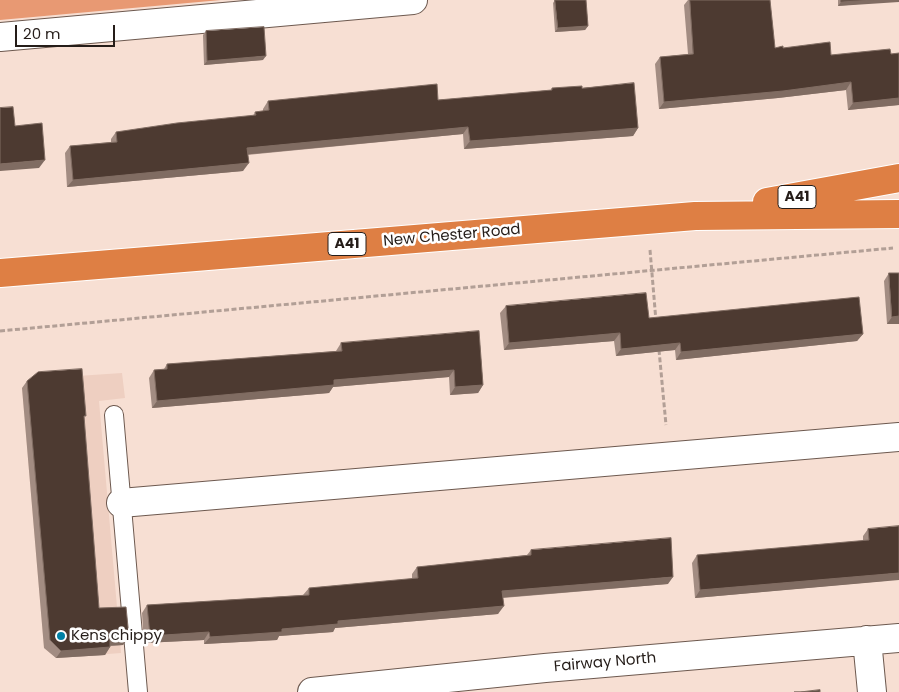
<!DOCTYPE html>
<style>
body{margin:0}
#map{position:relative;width:899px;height:692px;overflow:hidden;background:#f7dfd3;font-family:Poppins,sans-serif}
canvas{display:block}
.scale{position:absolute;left:15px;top:25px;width:100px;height:22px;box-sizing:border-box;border:2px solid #251d19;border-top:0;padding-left:6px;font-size:15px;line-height:18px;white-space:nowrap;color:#251d19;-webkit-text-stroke:4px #fff;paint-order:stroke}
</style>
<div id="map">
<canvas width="899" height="692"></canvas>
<div class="scale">20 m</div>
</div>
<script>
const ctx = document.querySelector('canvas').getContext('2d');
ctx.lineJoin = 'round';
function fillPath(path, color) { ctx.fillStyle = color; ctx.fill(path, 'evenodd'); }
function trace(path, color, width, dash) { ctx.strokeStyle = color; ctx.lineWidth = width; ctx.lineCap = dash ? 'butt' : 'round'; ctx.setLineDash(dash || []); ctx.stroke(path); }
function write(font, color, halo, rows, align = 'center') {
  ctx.font = font + ' Poppins,sans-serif'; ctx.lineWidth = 5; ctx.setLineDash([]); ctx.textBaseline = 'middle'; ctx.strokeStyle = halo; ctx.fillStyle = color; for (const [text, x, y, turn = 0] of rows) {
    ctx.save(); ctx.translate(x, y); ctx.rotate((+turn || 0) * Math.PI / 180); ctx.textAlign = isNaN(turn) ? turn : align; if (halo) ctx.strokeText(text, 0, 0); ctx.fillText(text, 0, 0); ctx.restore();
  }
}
const built = new Path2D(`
 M 122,373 L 125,398 L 99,401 L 121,653 L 56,658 L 44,648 L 22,388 L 33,379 Z`);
const forest = new Path2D(`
 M 0,0 L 221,0 L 0,20 Z`);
const path = new Path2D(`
 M 650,250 L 656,321
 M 0,331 L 893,248
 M 659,350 L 666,425`);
const service = new Path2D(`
 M 114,415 L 138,692`);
const minor = new Path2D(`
 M 0,37 L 413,0
 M 121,503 L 899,437
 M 867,640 L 872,692
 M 312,692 L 545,668 L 899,638`);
const trunk = new Path2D(`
 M 767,202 L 899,178
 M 0,273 L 695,216 L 899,214`);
const wall = new Path2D(`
 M 555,0 L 586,0 L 588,26 L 585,30 L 555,32 L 553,3 Z
 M 688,0 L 770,0 L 775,48 L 831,55 L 891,54 L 899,53 L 899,105 L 848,110 L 846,90 L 778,98 L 659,109 L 655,64 L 660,57 L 688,54 L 684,5 Z
 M 838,0 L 899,0 L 838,6 Z
 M 206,31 L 263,60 L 204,65 L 203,35 Z
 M 552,88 L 582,88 L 638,128 L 633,136 L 464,149 L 463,134 L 247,155 L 243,171 L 67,187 L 65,153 L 70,146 L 111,142 L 111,139 L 116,132 L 253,116 L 255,112 L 263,111 L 263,109 L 268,101 L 438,100 L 551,90 Z
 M 889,273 L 899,273 L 899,324 L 887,324 L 884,281 Z
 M 506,306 L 649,318 L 863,334 L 857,341 L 676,360 L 675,350 L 616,356 L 614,341 L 504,350 L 500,313 Z
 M 479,331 L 483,385 L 478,393 L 450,395 L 449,377 L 333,387 L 329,393 L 152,408 L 149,378 L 154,370 L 164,369 L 167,364 L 336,351 L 341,343 Z
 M 27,381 L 84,419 L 99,608 L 129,637 L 123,645 L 110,646 L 110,647 L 105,655 L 56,658 L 44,648 L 22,388 Z
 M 868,529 L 884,581 L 695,598 L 692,563 L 697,555 L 863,541 L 863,536 Z
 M 531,550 L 668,584 L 503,598 L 498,614 L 335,628 L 333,632 L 279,636 L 277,640 L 204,644 L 204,640 L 144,643 L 142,613 L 147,605 L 303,595 L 309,588 L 412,579 L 412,574 L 417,567 L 527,555 Z`);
const shadedWall = new Path2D(`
 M 875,0 L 899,0 L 899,2 L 838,6 L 841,2 Z
 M 588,26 L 585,30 L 555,32 L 558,28 Z
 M 266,56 L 263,60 L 204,65 L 207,61 Z
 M 851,82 L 846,90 L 778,98 L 659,109 L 664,102 Z
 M 899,98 L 899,105 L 848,110 L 853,103 Z
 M 468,127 L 463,134 L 241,155 L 247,148 Z
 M 638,128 L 633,136 L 464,149 L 470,141 Z
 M 45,160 L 39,168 L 0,171 L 0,164 Z
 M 249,163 L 243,171 L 67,187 L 73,180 Z
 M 899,316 L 899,324 L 887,324 L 892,317 Z
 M 620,333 L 614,341 L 504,350 L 509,343 Z
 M 863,334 L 857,341 L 676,360 L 681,352 Z
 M 680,343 L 675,350 L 616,356 L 621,349 Z
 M 454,370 L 449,377 L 333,387 L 329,393 L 152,408 L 157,401 L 334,380 Z
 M 483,385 L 478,393 L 450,395 L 455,387 Z
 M 899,573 L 899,580 L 695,598 L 700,590 Z
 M 673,577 L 668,584 L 497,598 L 502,591 Z
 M 504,606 L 498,614 L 335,628 L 333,632 L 279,636 L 277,640 L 204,644 L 210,637 L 282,629 L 338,621 Z
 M 209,632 L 204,640 L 144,643 L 150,636 Z
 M 129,637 L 123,645 L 104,646 L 110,638 Z
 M 110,647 L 105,655 L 56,658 L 61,651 Z`);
const building = new Path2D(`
 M 555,0 L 586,0 L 588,26 L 558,28 Z
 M 690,0 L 770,0 L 775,48 L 783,46 L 783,48 L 830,42 L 831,55 L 890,49 L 891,54 L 899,53 L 899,98 L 853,103 L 851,82 L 783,91 L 664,102 L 660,57 L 693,54 Z
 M 841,0 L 875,0 L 841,2 Z
 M 264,27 L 266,56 L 207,61 L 206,31 Z
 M 634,83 L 638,128 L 470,141 L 468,127 L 247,148 L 249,163 L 73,180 L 70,146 L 117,142 L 116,132 L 177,123 L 256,115 L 255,112 L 269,110 L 268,101 L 437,84 L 438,100 L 552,90 L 552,88 L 582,86 L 582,88 Z
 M 13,107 L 15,126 L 42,123 L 45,160 L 0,164 L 0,108 Z
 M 889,273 L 899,273 L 899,316 L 892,317 Z
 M 646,293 L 649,318 L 859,297 L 863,334 L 681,352 L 680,343 L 621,349 L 620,333 L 509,343 L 506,306 Z
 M 479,331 L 483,385 L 455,387 L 454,370 L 334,380 L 334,385 L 157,401 L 154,370 L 167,369 L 167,364 L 342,351 L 341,343 Z
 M 82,369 L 86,416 L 84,416 L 99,608 L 126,607 L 129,637 L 110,638 L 110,647 L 61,651 L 50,640 L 27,381 L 38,372 Z
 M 899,526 L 899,573 L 700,590 L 697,555 L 869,540 L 868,529 Z
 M 671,538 L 673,577 L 502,591 L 504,606 L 338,621 L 338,624 L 282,629 L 282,632 L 210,637 L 209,632 L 150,636 L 147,605 L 309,595 L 309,588 L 418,578 L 417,567 L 531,555 L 531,550 Z
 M 820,690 L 820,692 L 794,692 L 800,692 Z`);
const markers = [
 [61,636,5,"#0081a6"]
];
const shields = [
 [797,197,38],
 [347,244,38]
];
const shieldNames = [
 ["A41",797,197],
 ["A41",347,244]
];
const streetNames = [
 ["New Chester Road",452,236,-5],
 ["Fairway North",605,663,-5]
];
const poiNames = [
 ["Kens chippy",71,636]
];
fillPath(built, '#eecfc1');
fillPath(forest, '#e89973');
trace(service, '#6d594f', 20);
trace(minor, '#6d594f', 30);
trace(trunk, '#fff', 30);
trace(path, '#b29f96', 3, [5, 2.5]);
trace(service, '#fff', 18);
trace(minor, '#fff', 28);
trace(trunk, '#de7f44', 28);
fillPath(wall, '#a28c82');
fillPath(shadedWall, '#806c62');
fillPath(building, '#4d3a31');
trace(building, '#806c62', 1);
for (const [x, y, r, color] of markers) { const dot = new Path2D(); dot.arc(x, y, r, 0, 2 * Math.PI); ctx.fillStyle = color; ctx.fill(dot); trace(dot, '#fff', 2); }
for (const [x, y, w] of shields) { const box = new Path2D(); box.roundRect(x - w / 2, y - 11.5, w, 23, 4); ctx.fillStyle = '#fff'; ctx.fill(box); trace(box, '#251d19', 1); }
write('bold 14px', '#251d19', null, shieldNames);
write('15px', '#251d19', '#fff', streetNames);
write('15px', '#251d19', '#fff', poiNames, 'left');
</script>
